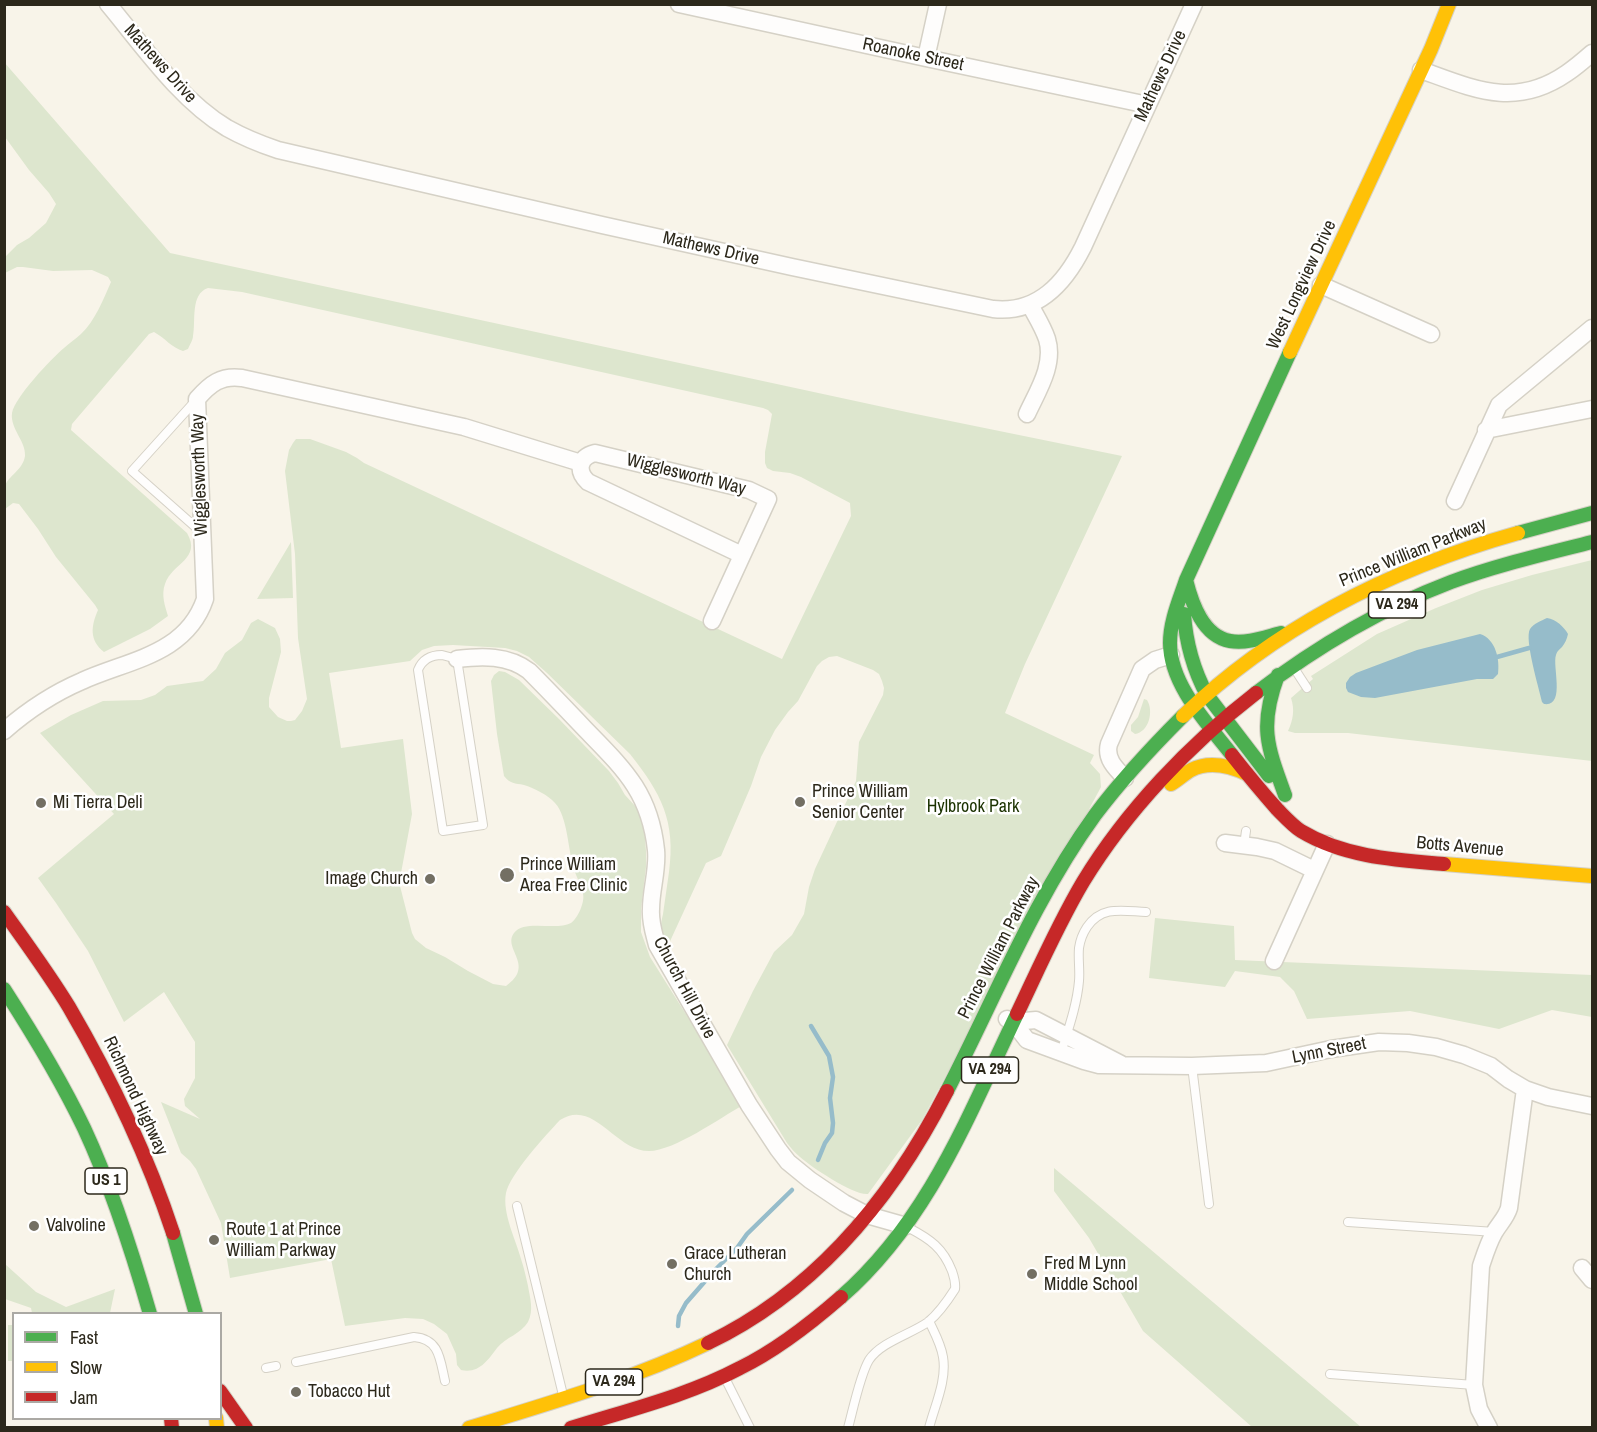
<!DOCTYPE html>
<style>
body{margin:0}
#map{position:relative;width:1597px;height:1432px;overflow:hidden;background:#f8f4e9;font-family:"Archivo Narrow",sans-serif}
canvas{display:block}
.frame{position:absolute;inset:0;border:6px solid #2c281b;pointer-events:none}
.legend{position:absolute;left:12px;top:1312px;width:210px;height:108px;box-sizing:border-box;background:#fff;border:2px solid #aba9a4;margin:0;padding:8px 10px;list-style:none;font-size:18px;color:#2c281b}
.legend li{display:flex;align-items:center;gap:12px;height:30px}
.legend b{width:30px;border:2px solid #aba9a4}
</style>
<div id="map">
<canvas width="1597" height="1432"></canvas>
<div class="frame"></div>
<ul class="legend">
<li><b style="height:8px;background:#4caf50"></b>Fast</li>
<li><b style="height:8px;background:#ffc107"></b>Slow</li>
<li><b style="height:8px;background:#c62828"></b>Jam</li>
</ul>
</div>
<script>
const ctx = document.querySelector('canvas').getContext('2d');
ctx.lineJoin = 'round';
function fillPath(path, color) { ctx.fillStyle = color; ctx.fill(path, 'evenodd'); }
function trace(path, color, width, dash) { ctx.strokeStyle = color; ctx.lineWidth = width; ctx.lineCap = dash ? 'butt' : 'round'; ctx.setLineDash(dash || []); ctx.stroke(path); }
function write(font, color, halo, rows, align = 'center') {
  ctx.font = font + ' "Archivo Narrow",sans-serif'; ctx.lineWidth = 5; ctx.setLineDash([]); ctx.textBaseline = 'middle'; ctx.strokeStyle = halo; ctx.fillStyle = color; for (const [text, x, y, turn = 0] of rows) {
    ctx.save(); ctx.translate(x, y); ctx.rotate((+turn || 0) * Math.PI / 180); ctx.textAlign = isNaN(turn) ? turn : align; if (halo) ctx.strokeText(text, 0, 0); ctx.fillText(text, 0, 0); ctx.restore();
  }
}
const green = new Path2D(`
 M 4,62 L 170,253 L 911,413 L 1122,456 L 1025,664 L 1005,713 L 1094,755 L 1090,763 L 1100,774 L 1101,787 L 922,1120 L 868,1194 C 855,1196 811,1167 800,1157 C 795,1153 791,1148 787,1143 L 727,1045 L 753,991 L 774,952 L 792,935 L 804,914 L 809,887 L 815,869 L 856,781 L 859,742 L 883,695 L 884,688 L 882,681 L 879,674 L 873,670 L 837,656 L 829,657 L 822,661 L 817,666 L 798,701 L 788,712 L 775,730 L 761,757 L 751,786 L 721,856 L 706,863 L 666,950 C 664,942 661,935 661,927 C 661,923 662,918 663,914 C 665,900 667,886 669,872 C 676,821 661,793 630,754 L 547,673 L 529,657 L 517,651 L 505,648 L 453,645 L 434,646 L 422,650 L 410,661 L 329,673 L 341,748 L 403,739 L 412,814 L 401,873 L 400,886 L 412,933 L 415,939 L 426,948 L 445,957 L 468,971 L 493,984 L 506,986 C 536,965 502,949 514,933 C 524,919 556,931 571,923 C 578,918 585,902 583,894 C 582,885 576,877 574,869 C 568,851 568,817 555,803 C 548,795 534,788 524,785 C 515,783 510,784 504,776 L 497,734 L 491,681 L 494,675 L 499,671 L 505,672 L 519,680 L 559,719 L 609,771 L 618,783 L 625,795 L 637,808 L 644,825 L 646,851 L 646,867 L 641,909 L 641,932 L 650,957 L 743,1105 C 720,1118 674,1151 649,1151 C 615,1151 594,1098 560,1120 C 546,1135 510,1174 506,1193 C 502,1213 516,1240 521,1259 C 524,1268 526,1277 528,1286 C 530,1298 534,1310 528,1322 C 521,1334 506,1337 497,1348 C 488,1360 479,1374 461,1370 L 457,1365 L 456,1354 L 447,1334 L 434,1324 L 423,1319 L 405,1318 L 345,1326 L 331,1259 L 230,1278 L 221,1223 L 196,1169 L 190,1161 L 181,1153 L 161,1102 L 200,1119 L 185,1106 L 184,1099 L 195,1078 L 195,1042 L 164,992 L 124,1022 L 88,951 L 56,903 L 38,878 L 114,814 L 40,733 L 71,715 L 103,701 L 141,700 L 155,695 L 167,686 L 203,681 L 216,669 L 225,653 L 242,640 L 251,623 L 258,619 L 275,628 L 280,639 L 281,652 L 269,698 L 269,707 L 278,717 L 287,721 L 291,721 L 295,720 L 302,711 L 307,699 L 298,638 L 295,554 L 285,471 L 289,450 L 293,443 L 296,439 L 310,439 L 346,452 L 357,458 L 364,463 L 782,659 L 851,516 L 850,503 L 801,477 L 790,473 L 773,471 L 767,468 L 765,463 L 765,452 L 772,414 L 768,410 L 763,408 L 242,292 L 208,288 C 190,294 196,321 193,336 C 193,340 190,344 188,349 L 183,351 C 172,348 165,338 154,332 L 149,334 L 72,424 L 71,430 L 187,533 C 202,559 172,563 165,584 C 161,595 165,606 168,616 L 150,629 L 104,652 C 89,640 91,626 98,610 L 95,605 L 56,557 L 38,529 L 19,504 L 13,503 L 5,509 C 5,503 2,493 5,486 C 8,476 23,470 25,456 C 26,441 10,429 12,413 C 15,397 51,359 64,348 C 69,343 76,339 81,334 C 95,321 104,298 111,282 L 108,277 L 92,270 L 53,271 L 23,267 L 17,267 L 5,273 L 5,257 L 17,245 L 29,238 L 46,223 L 56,204 L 49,193 L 29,170 L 5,137 Z
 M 291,542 L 293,598 L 257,599 Z
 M 1592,560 L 1592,761 L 1348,733 L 1295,733 L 1288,731 C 1293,720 1295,710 1291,698 L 1313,679 L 1311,676 L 1377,634 L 1436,608 L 1482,590 L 1532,575 Z
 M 1144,699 L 1147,700 C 1154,711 1149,732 1135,734 L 1131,731 L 1131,725 L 1138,717 Z
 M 1155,918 L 1234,926 L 1235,960 L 1592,975 L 1592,1017 L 1552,1010 L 1499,1029 L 1410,1011 L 1307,1019 L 1294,991 L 1280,977 L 1235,971 L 1225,987 L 1149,978 Z
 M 1054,1168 L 1361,1427 L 1252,1427 L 1143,1331 L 1089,1238 L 1054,1191 Z
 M 5,1264 L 36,1292 L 66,1307 L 115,1289 L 110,1313 L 32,1313 L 31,1308 L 5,1299 Z
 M 8,1325 L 13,1325 L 13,1361 L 8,1361 Z`);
const water = new Path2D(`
 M 1547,618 C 1556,619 1564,627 1568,634 C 1567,639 1565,643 1562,647 C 1559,650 1557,651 1556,655 C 1552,666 1566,707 1544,704 L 1542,702 C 1539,688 1524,639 1530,629 C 1534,623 1541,621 1547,618 Z
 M 1480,634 C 1496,639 1500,660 1498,674 L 1493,679 L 1477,679 L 1375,698 L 1361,697 L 1348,692 L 1346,688 L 1346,683 L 1350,677 L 1356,673 L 1417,650 Z`);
const stream = new Path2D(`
 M 1497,657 L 1529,648
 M 811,1026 L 829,1056 L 833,1077 L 830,1098 L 833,1123 L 832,1133 L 825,1143 L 818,1160
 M 678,1326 L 679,1316 L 686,1303 L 714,1271 L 737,1248 L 747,1234 L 792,1190`);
const lane = new Path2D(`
 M 197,399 L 132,471 L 201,532
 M 442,655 L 457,659 L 483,825 L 443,831 L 418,670 C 422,660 430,655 442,655 Z
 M 1294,668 L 1307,688
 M 1244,845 L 1246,831
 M 1061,1053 C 1068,1030 1077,1005 1079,981 C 1080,970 1078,959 1079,948 C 1080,941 1083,933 1087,927 C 1102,905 1123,911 1146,912
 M 1192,1066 L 1209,1204
 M 517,1206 L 563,1395
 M 1348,1222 L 1495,1232
 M 296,1362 L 414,1337 C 440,1339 440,1360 445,1381
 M 266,1368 L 276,1366
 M 1330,1374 L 1474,1385
 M 726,1380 L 750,1428
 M 848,1428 C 853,1410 860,1375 869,1360 C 881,1342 911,1334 928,1322 C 938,1314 948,1300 955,1289 C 956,1282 954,1277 952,1271 C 943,1248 930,1239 909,1228
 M 929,1428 C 935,1405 947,1380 943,1357 C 941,1344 934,1332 929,1321`);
const street = new Path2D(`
 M 108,4 C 143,46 180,100 227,128 C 243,137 260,144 278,150 L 602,225 L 792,267 L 993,309 C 1038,314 1065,283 1083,247 L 1194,4
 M 679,4 L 926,58 L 1148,105
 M 926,58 L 938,4
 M 1421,70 C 1474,89 1515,109 1567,73 C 1576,67 1584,60 1592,53
 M 1321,285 L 1431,334
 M 1027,414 C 1037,392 1055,365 1047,339 C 1043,327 1036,316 1030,305
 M 1486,430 L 1592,409
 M 1455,501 L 1499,405 L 1592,328
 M 712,621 L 768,499 L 749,490 L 595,453 C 579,457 576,471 588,482 L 742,555
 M 457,659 C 482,656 508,655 529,671 C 548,690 567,710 586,730 C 624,769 650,793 656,850 C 658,870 651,889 651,909 C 650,922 654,933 657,945 L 749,1105 L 778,1149 L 788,1162 L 810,1180 L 844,1203 L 867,1215 L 906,1226
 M 4,731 C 28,710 54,693 82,681 C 128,660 186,655 205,599 L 197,399 C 210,384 221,375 242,378 L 464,427 L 581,463
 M 1125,778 C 1115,768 1105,758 1109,744 L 1142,669 L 1155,660 L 1171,655
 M 1225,843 L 1257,847 L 1275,851 L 1314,870
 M 1274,961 L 1327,844
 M 1007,1019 L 1013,1022 L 1027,1040 L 1084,1061 L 1099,1065 L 1192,1066 L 1266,1063 L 1331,1049 L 1379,1042 L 1408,1043 L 1436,1047 L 1464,1055 L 1491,1066 L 1508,1079 L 1525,1089 L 1548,1097 L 1592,1106
 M 1013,1022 L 1036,1020 L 1121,1064
 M 1582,1268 L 1592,1280
 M 1489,1428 L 1479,1409 L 1474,1385 L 1481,1266 C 1485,1254 1488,1244 1494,1233 C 1499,1224 1506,1218 1509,1208 L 1525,1089`);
const fast = new Path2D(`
 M 1518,533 L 1592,513
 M 1186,580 C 1192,604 1203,636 1230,641 C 1247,644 1265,637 1281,633
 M 1184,614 C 1186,643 1193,669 1207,695 L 1269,776
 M 1278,675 C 1259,726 1267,746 1285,795
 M 1256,693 C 1315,648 1380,609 1451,582 C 1497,565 1545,554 1592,542
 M 1232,755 C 1208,724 1170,685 1170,643 C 1170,621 1179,601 1186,580 L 1290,352
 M 4,989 C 33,1034 61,1080 84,1128 C 112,1188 132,1251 150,1314
 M 947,1091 C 995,998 1034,899 1095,815 C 1122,779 1152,747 1183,716
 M 173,1233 L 196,1314
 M 841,1297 C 929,1220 968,1116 1017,1014`);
const slow = new Path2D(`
 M 1290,352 L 1431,49 L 1449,4
 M 1183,716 C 1277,626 1393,568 1518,533
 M 1171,784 C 1178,780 1184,774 1191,770 C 1209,761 1230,766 1247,774
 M 1444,864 L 1592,876
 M 216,1418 L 217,1428
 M 469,1428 C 550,1403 631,1380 708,1343`);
const jam = new Path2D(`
 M 1232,755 C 1247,774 1261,791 1277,809 C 1284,816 1292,825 1301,831 C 1344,857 1395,860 1444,864
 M 4,912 C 26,943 49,974 69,1007 C 111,1079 147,1154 173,1233
 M 1017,1014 C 1038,970 1058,924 1083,882 C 1126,811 1190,744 1256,693
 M 708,1343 C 816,1291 893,1197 947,1091
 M 220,1391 L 246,1428
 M 171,1418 L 172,1428
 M 571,1428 C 628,1410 687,1396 740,1368 C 777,1350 810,1324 841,1297`);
const markers = [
 [800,802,6,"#736f63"],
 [41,803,6,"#736f63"],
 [507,875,8,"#736f63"],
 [430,879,6,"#736f63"],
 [34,1226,6,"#736f63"],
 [214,1240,6,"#736f63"],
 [672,1264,6,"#736f63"],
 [1032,1274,6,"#736f63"],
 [296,1392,6,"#736f63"]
];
const shields = [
 [1397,605,57],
 [990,1070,57],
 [106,1181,42],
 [614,1382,57]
];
const shieldNames = [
 ["VA 294",1397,605],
 ["VA 294",990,1070],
 ["US 1",106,1181],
 ["VA 294",614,1382]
];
const streetNames = [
 ["Roanoke Street",913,55,12],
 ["Mathews Drive",160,64,48],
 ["Mathews Drive",1161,76,-65],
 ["Mathews Drive",711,249,13],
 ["West Longview Drive",1302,285,-65],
 ["Wigglesworth Way",200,475,-92],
 ["Wigglesworth Way",686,475,14],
 ["Prince William Parkway",1413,553,-22],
 ["Botts Avenue",1460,847,5],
 ["Prince William Parkway",999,948,-63],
 ["Church Hill Drive",684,988,62],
 ["Lynn Street",1329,1051,-11],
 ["Richmond Highway",135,1096,65]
];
const poiNames = [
 ["Prince William",812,792],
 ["Senior Center",812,813],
 ["Mi Tierra Deli",53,803],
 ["Prince William",520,865],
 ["Area Free Clinic",520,886],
 ["Image Church",418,879,"right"],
 ["Valvoline",46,1226],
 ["Route 1 at Prince",226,1230],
 ["William Parkway",226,1251],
 ["Grace Lutheran",684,1254],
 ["Church",684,1275],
 ["Fred M Lynn",1044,1264],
 ["Middle School",1044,1285],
 ["Tobacco Hut",308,1392]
];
const parkNames = [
 ["Hylbrook Park",973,807]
];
fillPath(green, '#dde6ce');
fillPath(water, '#96bcca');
trace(stream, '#96bcca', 4.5);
trace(lane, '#d5d1c6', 10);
trace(street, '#d5d1c6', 19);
trace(fast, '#d5d1c6', 16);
trace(slow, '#d5d1c6', 16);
trace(jam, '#d5d1c6', 16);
trace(lane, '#fefdfc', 8);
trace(street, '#fefdfc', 16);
trace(fast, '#4caf50', 14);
trace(slow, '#ffc107', 14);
trace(jam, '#c62828', 14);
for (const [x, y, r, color] of markers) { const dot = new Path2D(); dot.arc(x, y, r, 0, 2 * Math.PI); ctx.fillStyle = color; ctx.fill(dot); trace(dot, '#fff', 2); }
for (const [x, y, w] of shields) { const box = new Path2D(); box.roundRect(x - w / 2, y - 13, w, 26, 4.5); ctx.fillStyle = '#fff'; ctx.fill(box); trace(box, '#2c281b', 1.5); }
write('bold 16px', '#2c281b', null, shieldNames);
write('18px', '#2c281b', '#fff', streetNames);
write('18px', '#2c281b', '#fff', poiNames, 'left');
write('18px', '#1b3200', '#fff', parkNames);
</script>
